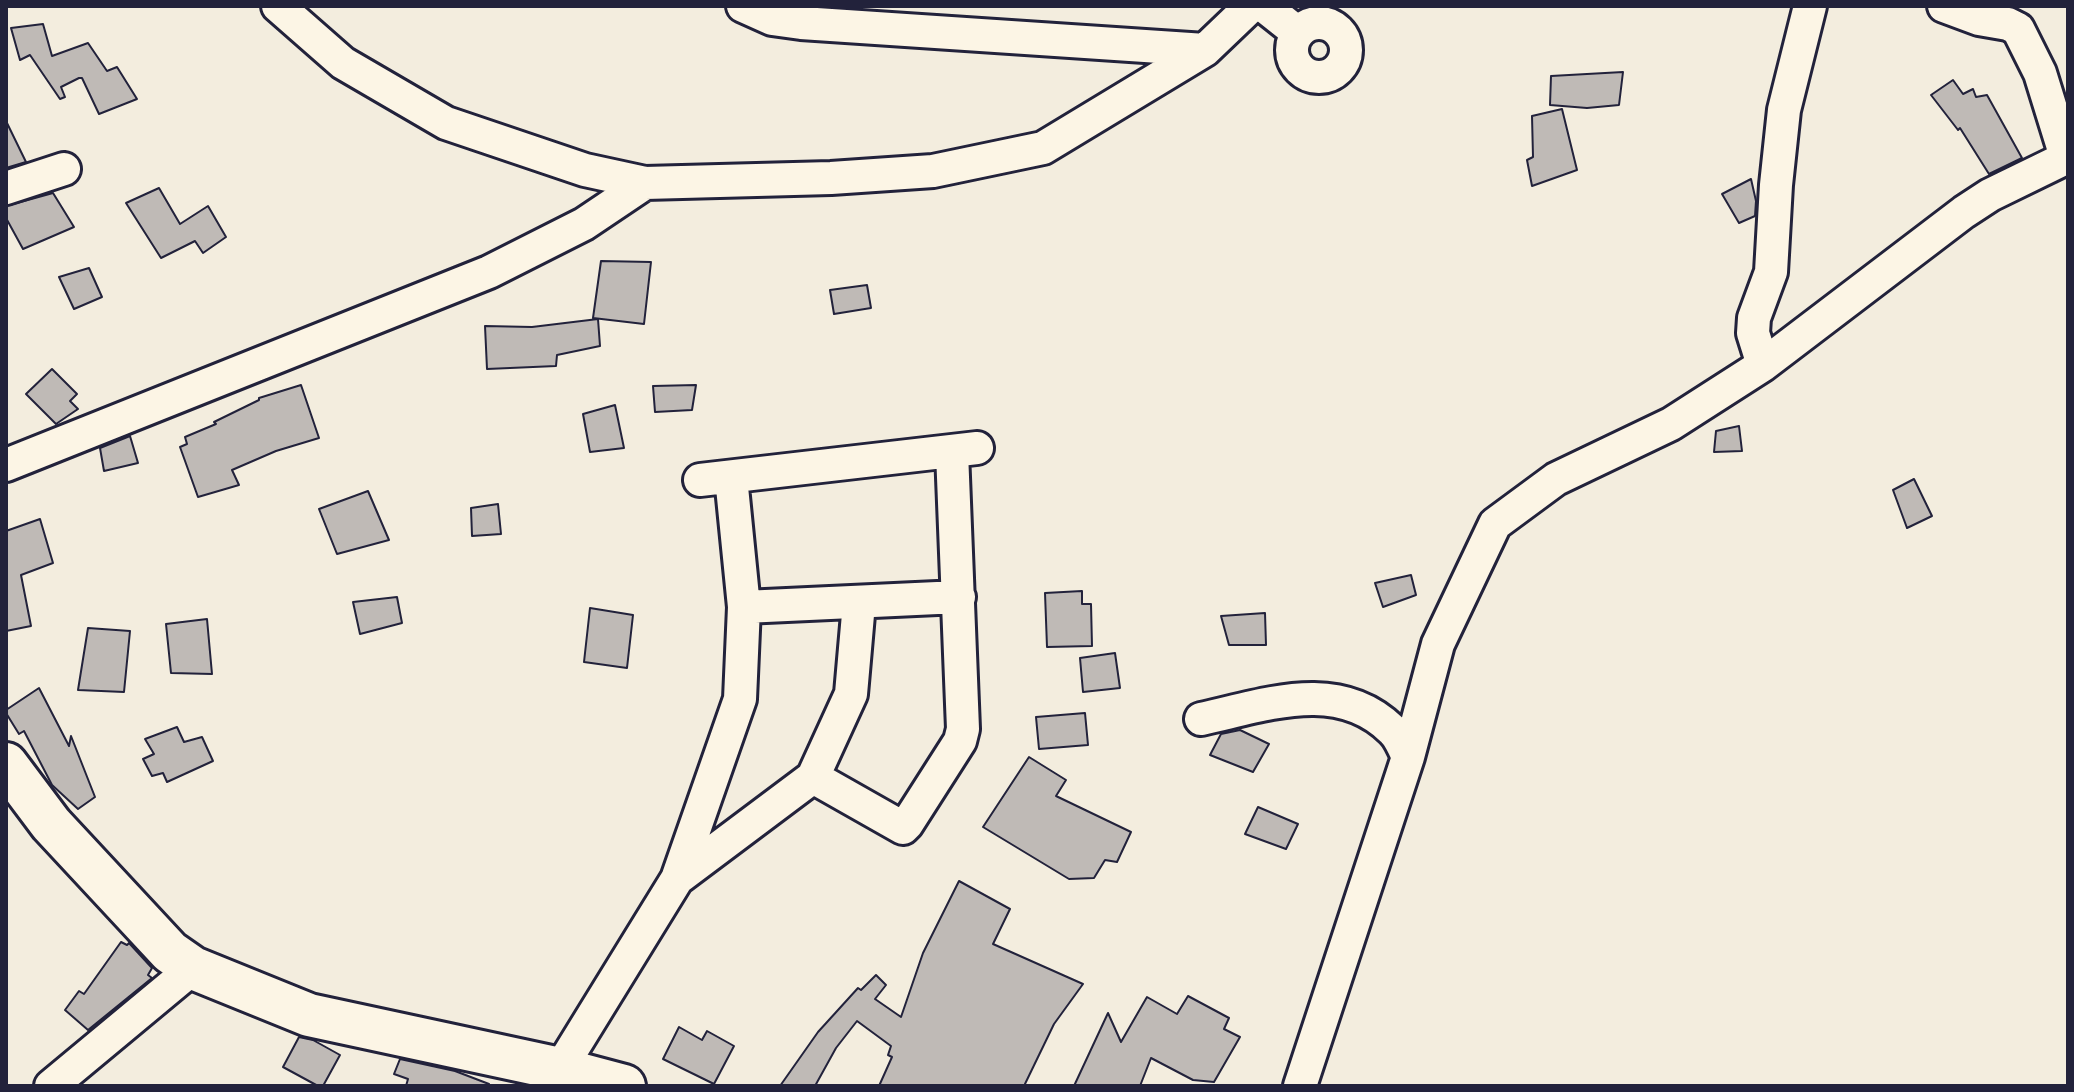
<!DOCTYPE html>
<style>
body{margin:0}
#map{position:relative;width:2074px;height:1092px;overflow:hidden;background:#f3edde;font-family:Kalam,sans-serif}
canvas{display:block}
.frame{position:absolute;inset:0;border:8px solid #22223b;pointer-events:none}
</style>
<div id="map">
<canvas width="2074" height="1092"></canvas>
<div class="frame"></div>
</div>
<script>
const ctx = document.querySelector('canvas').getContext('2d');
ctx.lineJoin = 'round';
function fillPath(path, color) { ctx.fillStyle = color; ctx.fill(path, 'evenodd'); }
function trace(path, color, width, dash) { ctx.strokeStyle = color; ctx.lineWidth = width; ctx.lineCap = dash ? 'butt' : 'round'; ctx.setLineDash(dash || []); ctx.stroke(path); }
const building = new Path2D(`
 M 43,24 L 52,56 L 88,43 L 107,71 L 117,67 L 137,99 L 99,114 L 82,78 L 79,78 L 61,87 L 65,97 L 60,99 L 30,55 L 20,60 L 11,28 Z
 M 1623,72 L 1619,105 L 1587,108 L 1550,105 L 1551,76 Z
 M 1953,80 L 1963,94 L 1973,89 L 1976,97 L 1987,95 L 2022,158 L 1989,174 L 1960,128 L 1958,130 L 1931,95 Z
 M 1562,109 L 1577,170 L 1532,186 L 1527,160 L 1533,157 L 1532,116 Z
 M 6,121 L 26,162 L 6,168 Z
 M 1751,179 L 1756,201 L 1755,216 L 1739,223 L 1722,194 Z
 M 159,188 L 180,224 L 208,206 L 226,237 L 203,253 L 195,241 L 161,258 L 126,203 Z
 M 53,193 L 74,227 L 23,249 L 6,218 L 6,206 Z
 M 601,261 L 651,262 L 644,324 L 593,318 Z
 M 89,268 L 102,297 L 74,309 L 59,277 Z
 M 867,285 L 871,308 L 834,314 L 830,290 Z
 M 598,319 L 600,346 L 557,355 L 556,366 L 487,369 L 485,326 L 532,327 Z
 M 52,369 L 77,394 L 70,401 L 78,409 L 56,424 L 26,394 Z
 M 301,385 L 319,438 L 276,451 L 232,470 L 239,485 L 198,497 L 180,447 L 187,444 L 185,437 L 216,424 L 214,422 L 259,400 L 259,398 Z
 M 696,385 L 692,410 L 655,412 L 653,386 Z
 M 615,405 L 624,448 L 590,452 L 583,414 Z
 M 1739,426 L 1742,451 L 1714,452 L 1716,431 Z
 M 130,436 L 138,463 L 104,471 L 100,448 Z
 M 1914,479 L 1932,516 L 1907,528 L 1893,490 Z
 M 368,491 L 389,540 L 337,554 L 319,509 Z
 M 498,504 L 501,534 L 472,536 L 471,508 Z
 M 40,519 L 53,563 L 21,575 L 31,626 L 6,631 L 6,531 Z
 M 1411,575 L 1416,595 L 1383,607 L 1375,583 Z
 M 1082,591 L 1082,604 L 1091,604 L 1092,646 L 1047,647 L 1045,593 Z
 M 397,597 L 402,623 L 360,634 L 353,602 Z
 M 590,608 L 633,615 L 627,668 L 584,662 Z
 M 1265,613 L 1266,645 L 1229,645 L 1221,616 Z
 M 207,619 L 212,674 L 171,673 L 166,624 Z
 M 88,628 L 130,631 L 124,692 L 78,690 Z
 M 1115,653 L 1120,688 L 1083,692 L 1080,658 Z
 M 39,688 L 69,746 L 71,736 L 95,797 L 78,809 L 52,785 L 24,731 L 19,734 L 6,713 L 6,710 Z
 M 1085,713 L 1088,745 L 1039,749 L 1036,717 Z
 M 177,727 L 184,742 L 202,737 L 213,761 L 167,782 L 163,773 L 152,776 L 143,759 L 154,754 L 145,739 Z
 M 1240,730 L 1269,744 L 1253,772 L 1210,755 L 1221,734 Z
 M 1029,757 L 1066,780 L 1056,796 L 1131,832 L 1117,862 L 1105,860 L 1094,878 L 1069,879 L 983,827 Z
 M 1258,807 L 1298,824 L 1286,849 L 1245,834 Z
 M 959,881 L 1010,909 L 993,944 L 1083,984 L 1054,1024 L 1024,1086 L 879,1086 L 892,1057 L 888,1055 L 891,1046 L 857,1021 L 836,1048 L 815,1086 L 780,1086 L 818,1032 L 858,988 L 861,990 L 876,975 L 886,985 L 875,999 L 901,1017 L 923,953 Z
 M 121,942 L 127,945 L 129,943 L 152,968 L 148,975 L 152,978 L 88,1030 L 65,1010 L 79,991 L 84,994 Z
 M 1188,996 L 1229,1018 L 1224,1029 L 1240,1037 L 1214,1082 L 1193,1080 L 1151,1058 L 1140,1086 L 1074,1086 L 1108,1013 L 1121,1042 L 1147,997 L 1177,1014 Z
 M 679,1027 L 702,1040 L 707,1031 L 734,1046 L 714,1084 L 663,1059 Z
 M 299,1037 L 313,1040 L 340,1055 L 323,1086 L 318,1086 L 283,1067 Z
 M 400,1059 L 455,1071 L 489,1084 L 489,1086 L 406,1086 L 408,1079 L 394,1074 Z`);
const minor = new Path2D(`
 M 278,6 L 343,63 L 446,123 L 585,170 L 645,183 L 831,178 L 933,171 L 1043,148 L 1205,50 L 1251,6
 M 743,6 L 772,19 L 801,23 L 1205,50
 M 1264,6 L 1298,33
 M 1944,6 L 1979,19 L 2008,24 L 2018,29 L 2040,73 L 2066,157
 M1292 50a27 27 0 1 1 54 0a27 27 0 1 1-54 0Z
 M 6,188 L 64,169
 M 1763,365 L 1753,333 L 1754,318 L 1771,272 L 1776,185 L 1784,110 L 1810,6
 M 6,465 L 489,272 L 584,224 L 645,183
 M 700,480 L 977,448
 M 744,607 L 959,597
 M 1201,719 C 1266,705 1338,677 1392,730 C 1399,736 1404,748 1408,757
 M 813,777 L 903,828 L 907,824 L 960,741 L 963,729 L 952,452
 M 677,879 L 813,777 L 851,694 L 859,603
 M 560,1069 L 677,879 L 740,699 L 744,607 L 731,477
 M 51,1086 L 193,968
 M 1300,1086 L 1408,757 L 1438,644 L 1495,524 L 1556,479 L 1671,424 L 1763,365 L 1964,212 L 1990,195 L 2068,157`);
const tertiary = new Path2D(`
 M 6,764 L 51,824 L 170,952 L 193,968 L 309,1015 L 560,1069 L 624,1086`);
fillPath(building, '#bfbab6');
trace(building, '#22223b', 2);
trace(minor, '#22223b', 38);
trace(tertiary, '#22223b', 48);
trace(minor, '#fcf5e5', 32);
trace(tertiary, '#fcf5e5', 42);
</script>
